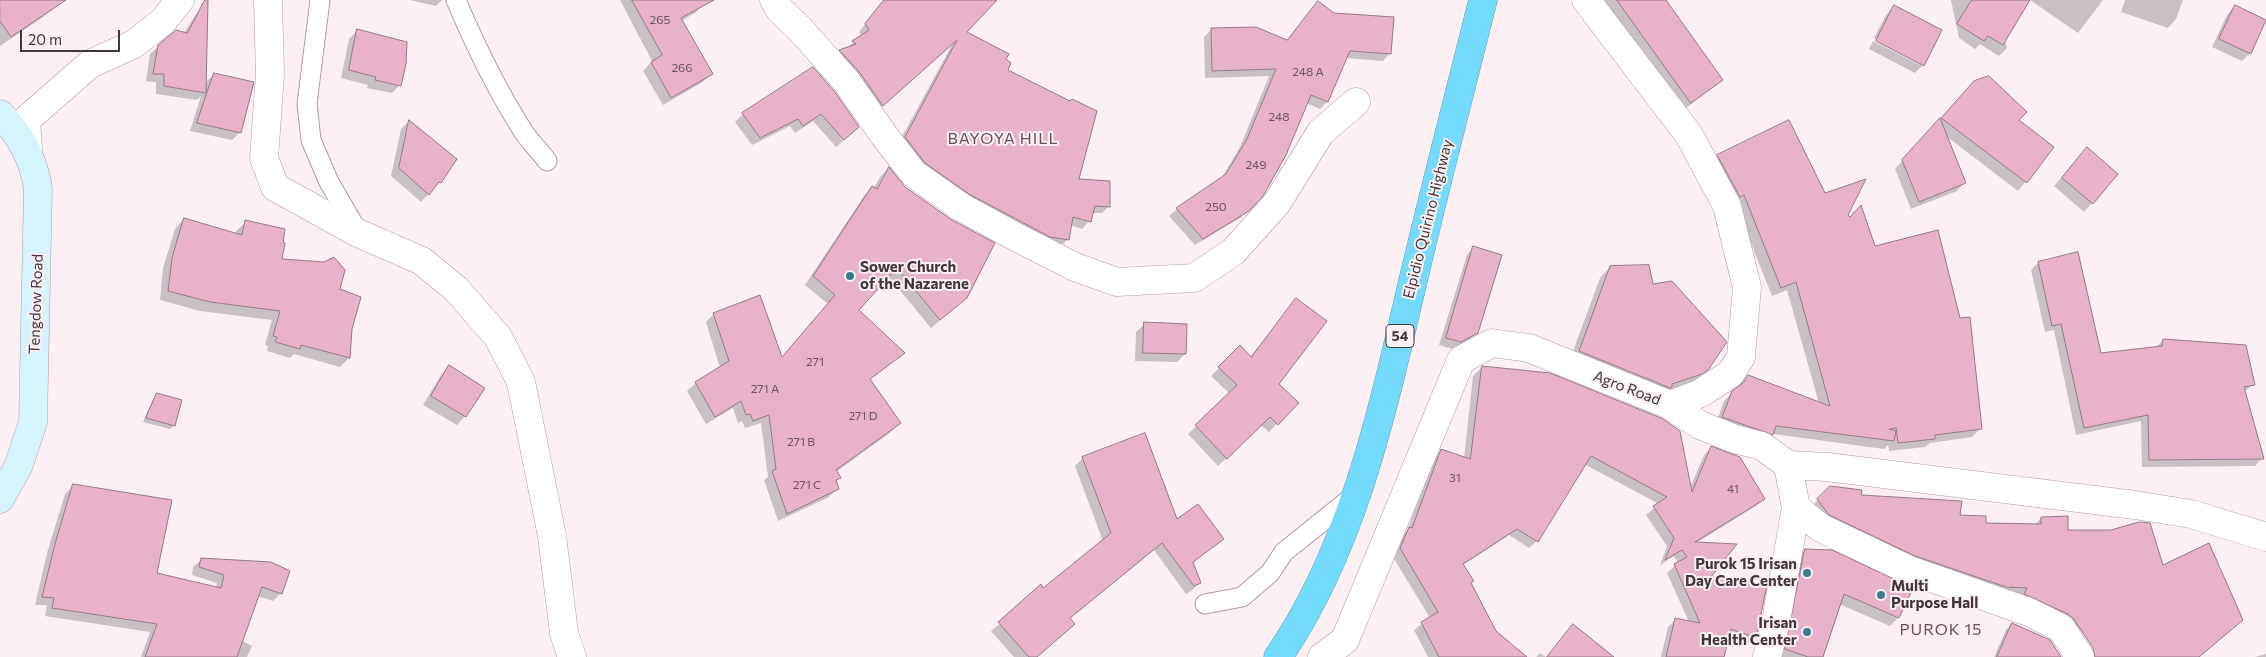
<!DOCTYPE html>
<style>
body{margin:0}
#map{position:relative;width:2266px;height:657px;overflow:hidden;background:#fcf0f5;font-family:Commissioner,sans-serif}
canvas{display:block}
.scale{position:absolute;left:20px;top:30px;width:100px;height:22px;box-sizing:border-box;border:2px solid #41363a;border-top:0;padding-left:6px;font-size:15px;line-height:18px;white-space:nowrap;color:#41363a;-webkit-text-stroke:4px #fcf0f5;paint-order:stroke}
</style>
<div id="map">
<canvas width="2266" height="657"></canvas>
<div class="scale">20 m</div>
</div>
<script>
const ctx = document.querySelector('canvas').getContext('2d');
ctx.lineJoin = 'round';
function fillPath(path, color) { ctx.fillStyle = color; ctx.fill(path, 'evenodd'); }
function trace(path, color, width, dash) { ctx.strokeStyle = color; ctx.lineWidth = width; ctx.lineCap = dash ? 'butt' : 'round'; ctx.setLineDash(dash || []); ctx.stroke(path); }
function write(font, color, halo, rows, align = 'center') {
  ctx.font = font + ' Commissioner,sans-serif'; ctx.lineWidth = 4; ctx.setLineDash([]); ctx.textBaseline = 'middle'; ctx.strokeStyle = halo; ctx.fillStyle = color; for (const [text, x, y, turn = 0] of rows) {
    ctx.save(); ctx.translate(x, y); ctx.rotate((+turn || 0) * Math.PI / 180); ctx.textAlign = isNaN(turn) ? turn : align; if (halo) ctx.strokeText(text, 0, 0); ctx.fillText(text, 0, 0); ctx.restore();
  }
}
const shadow = new Path2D(`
 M 0,0 L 50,0 L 55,6 L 43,17 L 0,46 Z
 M 205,0 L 207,0 L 205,83 L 214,74 L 240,132 L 232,140 L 190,131 L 201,96 L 197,100 L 156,94 L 156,82 L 146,81 L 150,54 L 159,46 L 184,33 Z
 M 410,0 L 442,0 L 436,6 Z
 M 620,0 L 701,0 L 703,5 L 695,13 L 681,21 L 711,74 L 703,82 L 663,105 L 643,71 L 652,61 Z
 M 884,0 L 994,0 L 965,32 L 1004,60 L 1007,71 L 1078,180 L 1109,206 L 1102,213 L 1092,213 L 1089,221 L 1082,229 L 1070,225 L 1068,239 L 1061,246 L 962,201 L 898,144 L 953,43 L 875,112 L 833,58 L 862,36 L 859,32 Z
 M 1600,0 L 1664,0 L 1722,80 L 1681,112 Z
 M 1951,0 L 1997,0 L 2007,48 L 1999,56 L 1980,44 L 1975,49 L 1959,38 Z
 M 2030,0 L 2103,0 L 2078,33 Z
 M 2125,0 L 2183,0 L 2176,19 L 2168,28 L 2121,12 Z
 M 1894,7 L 1923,65 L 1915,73 L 1869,49 L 1873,41 L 1922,66 L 1922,63 L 1874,38 L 1886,15 Z
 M 2235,7 L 2250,53 L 2242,61 L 2212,47 L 2227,15 Z
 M 1311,10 L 1390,53 L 1383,61 L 1346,58 L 1327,102 L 1320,109 L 1306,103 L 1248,210 L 1240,218 L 1195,245 L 1169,216 L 1177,209 L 1221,179 L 1240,147 L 1269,76 L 1205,78 L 1204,37 L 1211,30 L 1286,41 Z
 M 357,31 L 400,85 L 392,93 L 367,88 L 368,85 L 341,78 L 349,39 Z
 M 813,69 L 850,135 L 836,147 L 813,121 L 795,133 L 790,126 L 752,145 L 735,122 L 743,114 Z
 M 1966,91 L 2017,120 L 2052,148 L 2018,191 L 1946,136 L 1965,182 L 1957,191 L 1911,209 L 1895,169 Z
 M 409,121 L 440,182 L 421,202 L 391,176 L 401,129 Z
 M 1718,156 L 1825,195 L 1846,216 L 1874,247 L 1981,428 L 1972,437 L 1930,443 L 1925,447 L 1889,451 L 1888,445 L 1884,449 L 1715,426 L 1724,401 L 1748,376 L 1819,403 L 1787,290 L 1772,296 L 1735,203 L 1709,165 Z
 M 2079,157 L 2117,174 L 2084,212 L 2054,186 Z
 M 888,169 L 957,306 L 931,328 L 888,276 L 857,310 L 903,353 L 869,380 L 899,423 L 891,432 L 836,472 L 839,478 L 835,482 L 837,489 L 829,497 L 778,521 L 764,480 L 768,477 L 761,423 L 745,428 L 742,421 L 738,423 L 733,408 L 706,424 L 687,391 L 696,383 L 720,368 L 706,322 L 714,314 L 782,358 L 828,304 L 805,285 L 864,196 L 872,187 L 874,188 L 880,177 Z
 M 184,219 L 236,235 L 236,231 L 246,222 L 280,260 L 339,290 L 349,358 L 340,367 L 294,354 L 290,358 L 267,351 L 268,346 L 265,345 L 272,320 L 200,311 L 160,300 L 163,268 L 175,229 Z
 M 1474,247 L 1477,332 L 1469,340 L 1452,349 L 1439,345 L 1467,255 Z
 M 2038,263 L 2100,355 L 2155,348 L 2163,340 L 2254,384 L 2244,392 L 2262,458 L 2255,466 L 2142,467 L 2141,421 L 2076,435 L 2054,330 L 2045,332 L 2031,270 Z
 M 1610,267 L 1652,285 L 1707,369 L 1696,380 L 1666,392 L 1569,362 L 1600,278 Z
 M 1296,300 L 1277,384 L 1297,403 L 1269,432 L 1261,425 L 1218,466 L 1188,434 L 1230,394 L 1211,376 L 1240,347 L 1250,357 Z
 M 1145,324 L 1185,354 L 1177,362 L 1135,361 L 1136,332 Z
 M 449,367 L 465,416 L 457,425 L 423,405 L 441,375 Z
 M 1481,368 L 1549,374 L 1690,488 L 1704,455 L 1711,448 L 1764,499 L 1756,506 L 1696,543 L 1708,578 L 1765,586 L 1754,637 L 1747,645 L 1728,638 L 1723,657 L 1661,657 L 1668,627 L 1676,619 L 1689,622 L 1667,573 L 1678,563 L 1674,556 L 1660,565 L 1667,546 L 1646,515 L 1659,504 L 1584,464 L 1537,541 L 1529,548 L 1509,535 L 1463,565 L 1496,632 L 1525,657 L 1428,657 L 1414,630 L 1430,618 L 1393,557 L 1401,537 L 1407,531 L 1434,458 L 1441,451 L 1464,459 L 1473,376 Z
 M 157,395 L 174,425 L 170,429 L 143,422 L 153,399 Z
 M 1083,458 L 1177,521 L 1222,539 L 1192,563 L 1200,582 L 1191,591 L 1186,594 L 1154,550 L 1069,619 L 1036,657 L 1014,657 L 991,631 L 1103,541 L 1075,466 Z
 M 73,486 L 156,574 L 216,588 L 217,583 L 192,575 L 193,567 L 202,559 L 281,593 L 273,601 L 257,596 L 242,641 L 252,646 L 247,657 L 141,657 L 150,632 L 45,616 L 47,605 L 35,605 L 47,553 L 65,494 Z
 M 1830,487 L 1860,496 L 1959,516 L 1985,524 L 2035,525 L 2041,518 L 2067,531 L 2162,567 L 2198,657 L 2112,657 L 2049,604 L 2043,610 L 2019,600 L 2022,594 L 2000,593 L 1823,521 L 1812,506 Z
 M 1805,550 L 1911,588 L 1898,618 L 1890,626 L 1839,604 L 1822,657 L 1778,657 L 1797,558 Z
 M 2012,624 L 2049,641 L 2060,657 L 1994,657 L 2006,630 Z
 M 1540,653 L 1546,657 L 1536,657 Z
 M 2266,654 L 2266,657 L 2255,657 Z`);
const building = new Path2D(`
 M 0,0 L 66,0 L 11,37 L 0,21 Z
 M 205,0 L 208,0 L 206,93 L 164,86 L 164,74 L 153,74 L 158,45 L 176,30 L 187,33 Z
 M 632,0 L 714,0 L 681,18 L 713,74 L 671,98 L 651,62 L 662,55 Z
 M 884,0 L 997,0 L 967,32 L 1009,54 L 1006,59 L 1011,63 L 1008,70 L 1070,101 L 1072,99 L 1097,111 L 1079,179 L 1110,181 L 1110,207 L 1095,206 L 1091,222 L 1073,217 L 1069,240 L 1050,237 L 969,194 L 925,163 L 905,137 L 957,40 L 883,106 L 860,73 L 839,50 L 856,44 L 852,41 L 869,30 L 865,24 Z
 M 1617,0 L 1666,0 L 1723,80 L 1691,103 Z
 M 1972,0 L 2030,0 L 2003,45 L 1988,36 L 1984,41 L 1957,24 Z
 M 1318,1 L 1334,13 L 1394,17 L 1391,54 L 1350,51 L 1328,102 L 1311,95 L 1286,155 L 1263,196 L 1249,211 L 1203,239 L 1176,208 L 1226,174 L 1247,139 L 1276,69 L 1212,71 L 1211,28 L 1256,27 L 1287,40 Z
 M 1894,5 L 1942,30 L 1924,66 L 1876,41 Z
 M 2235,5 L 2266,20 L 2251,54 L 2219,39 Z
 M 357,29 L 407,42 L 406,64 L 401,86 L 375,80 L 376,77 L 349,70 Z
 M 813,67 L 835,92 L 859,127 L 844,140 L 821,114 L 803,126 L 798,119 L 760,138 L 742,113 Z
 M 214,73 L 254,82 L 241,133 L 197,123 Z
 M 1989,76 L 2027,112 L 2019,120 L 2054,147 L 2027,183 L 1941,118 L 1974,81 Z
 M 1940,118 L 1966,183 L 1919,202 L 1902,160 Z
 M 409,120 L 457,159 L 441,183 L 439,182 L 429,195 L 399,168 Z
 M 1789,120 L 1825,193 L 1866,179 L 1848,215 L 1850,217 L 1861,205 L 1875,246 L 1938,230 L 1960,318 L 1970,317 L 1982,429 L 1935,435 L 1935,439 L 1898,443 L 1896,428 L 1889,429 L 1896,431 L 1894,441 L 1776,426 L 1773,435 L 1722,417 L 1732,391 L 1743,383 L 1748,375 L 1830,406 L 1796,282 L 1781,288 L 1744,195 L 1740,197 L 1717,155 Z
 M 2087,147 L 2118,174 L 2093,204 L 2062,178 Z
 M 889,167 L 905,187 L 952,220 L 995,243 L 967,298 L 940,320 L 897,268 L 859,310 L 905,353 L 870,379 L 901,423 L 836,470 L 841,478 L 836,480 L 839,489 L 787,514 L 772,471 L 776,469 L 769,415 L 753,421 L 750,414 L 746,415 L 741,401 L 715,417 L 695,382 L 729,361 L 713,313 L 760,295 L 782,357 L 835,295 L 813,276 L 872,186 L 877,189 Z
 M 184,218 L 242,235 L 245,220 L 285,229 L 283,243 L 285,243 L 282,259 L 324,262 L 334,257 L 345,270 L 340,289 L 361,297 L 352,329 L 350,358 L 301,345 L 300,349 L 275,342 L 277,337 L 273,336 L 280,311 L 210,302 L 168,291 L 172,258 Z
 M 1473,246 L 1502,255 L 1478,333 L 1461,342 L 1446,338 Z
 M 2078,252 L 2101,353 L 2162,346 L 2163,339 L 2246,345 L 2255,385 L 2244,387 L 2264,459 L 2149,460 L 2148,415 L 2084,428 L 2061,324 L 2052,326 L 2038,262 Z
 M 1649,265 L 1653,284 L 1672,281 L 1727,342 L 1708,370 L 1702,374 L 1672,384 L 1672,387 L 1670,388 L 1579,351 L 1610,266 Z
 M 1296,298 L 1327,321 L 1279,384 L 1299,403 L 1278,425 L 1270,417 L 1227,459 L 1195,425 L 1237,385 L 1218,367 L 1240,345 L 1251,357 Z
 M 1144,322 L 1187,324 L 1186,354 L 1143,353 Z
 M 449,365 L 485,388 L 466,417 L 431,396 Z
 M 1482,366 L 1550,373 L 1663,419 L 1680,431 L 1692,492 L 1711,446 L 1740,457 L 1765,499 L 1695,542 L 1737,544 L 1711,577 L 1767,585 L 1756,638 L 1731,629 L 1724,657 L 1666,657 L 1675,618 L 1700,623 L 1674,564 L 1687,557 L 1682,550 L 1665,560 L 1674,538 L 1653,506 L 1667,497 L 1591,456 L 1538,542 L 1517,529 L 1463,564 L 1474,581 L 1471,583 L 1496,631 L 1527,657 L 1439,657 L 1421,622 L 1438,612 L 1400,548 L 1409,527 L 1412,528 L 1441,449 L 1470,459 Z
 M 157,393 L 182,400 L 175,426 L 146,418 Z
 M 1145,433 L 1177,519 L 1198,504 L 1224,539 L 1193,562 L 1201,583 L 1194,586 L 1162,543 L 1070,618 L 1075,624 L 1037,657 L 1029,657 L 998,622 L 1041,584 L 1043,588 L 1111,533 L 1082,457 Z
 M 73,484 L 172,500 L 157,573 L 221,588 L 224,575 L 199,567 L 201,558 L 271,562 L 290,571 L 282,594 L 262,587 L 237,657 L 145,657 L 157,624 L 52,608 L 54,598 L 42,597 L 55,544 Z
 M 1830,486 L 1862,490 L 1861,495 L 1962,501 L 1960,515 L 1986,516 L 1986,523 L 2041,524 L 2041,517 L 2068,516 L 2068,530 L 2111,530 L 2139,522 L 2150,523 L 2163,565 L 2209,543 L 2243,620 L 2199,657 L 2095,657 L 2093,648 L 2074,619 L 2068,614 L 2024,594 L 2027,588 L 2006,587 L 1915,556 L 1829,515 L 1817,499 Z
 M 1805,549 L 1832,550 L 1913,588 L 1899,618 L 1844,594 L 1823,657 L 1808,657 L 1785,649 Z
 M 2012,623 L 2050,640 L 2061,657 L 1997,657 Z
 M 1573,624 L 1614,657 L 1547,657 Z`);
const lane = new Path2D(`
 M 320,0 L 307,104 L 311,140 L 329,182 L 358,232
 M 456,0 C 475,45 497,90 523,131 C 530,142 540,151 547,161
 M 1205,604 L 1242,597 L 1270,573 L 1284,552 L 1355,495`);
const street = new Path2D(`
 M 268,0 L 270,74 L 264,158 L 275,187 L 358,233 L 422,261 L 456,289 L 498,337 L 521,382 L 552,536 L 564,633 L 572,657
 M 774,0 L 780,10 L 800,29 L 847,82 L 883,134 L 914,174 L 961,207 L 1018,238 L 1075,267 L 1117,282 L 1194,278 L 1233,252 L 1277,203 L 1321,132 L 1356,102
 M 28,150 L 26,120 L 90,64 L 134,44 L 163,21 L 180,0
 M 1670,405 L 1700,425 L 1735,439 L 1762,446 L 1788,465 L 1827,467 L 2135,505 L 2191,514 L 2266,537
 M 1796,508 L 1821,528 L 1909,570 L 2029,612 L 2061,628 L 2080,657
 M 1322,657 L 1345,640 L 1461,360 L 1492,343 L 1529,348 L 1670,405 L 1701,393 L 1730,374 L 1741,357 L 1747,287 L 1727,206 L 1689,135 L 1586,0
 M 1767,657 L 1776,621 L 1796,508 L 1788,465`);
const secondary = new Path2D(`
 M 0,114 C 21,136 33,158 38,188 L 33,422 L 18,467 L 0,499`);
const highway = new Path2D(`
 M 1278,657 C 1357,543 1385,397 1417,264 C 1438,176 1461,88 1483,0`);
const markers = [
 [850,276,5,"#3b7b8f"],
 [1807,573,5,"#3b7b8f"],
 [1881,595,5,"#3b7b8f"],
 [1807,632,5,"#3b7b8f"]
];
const numberNames = [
 ["265",660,20],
 ["266",682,68],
 ["248 A",1308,72],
 ["248",1279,117],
 ["249",1256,165],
 ["250",1216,207],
 ["271",815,362],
 ["271 A",765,389],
 ["271 D",863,416],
 ["271 B",801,442],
 ["31",1455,478],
 ["271 C",807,485],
 ["41",1733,489]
];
const shields = [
 [1400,336,28]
];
const shieldNames = [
 ["54",1400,336]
];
const streetNames = [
 ["Elpidio Quirino Highway",1428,219,-76],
 ["Tengdow Road",36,304,-88],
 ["Agro Road",1627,388,21]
];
const poiNames = [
 ["Sower Church",860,267],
 ["of the Nazarene",860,284],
 ["Purok 15 Irisan",1797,564,"right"],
 ["Day Care Center",1797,581,"right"],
 ["Multi",1891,586],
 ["Purpose Hall",1891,603],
 ["Irisan",1797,623,"right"],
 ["Health Center",1797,640,"right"]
];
const neighbourhoodNames = [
 ["BAYOYA HILL",1003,139],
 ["PUROK 15",1941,630]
];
fillPath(shadow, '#0003');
fillPath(building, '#e9b2cb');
trace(building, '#937985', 1);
trace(lane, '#b49aa5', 21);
trace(street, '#b49aa5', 29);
trace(secondary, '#b49aa5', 29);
trace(highway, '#63a1b8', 29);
trace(lane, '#fff', 19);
trace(street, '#fff', 28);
trace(secondary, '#d6f4fe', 28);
trace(highway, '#75dbfc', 28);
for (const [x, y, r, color] of markers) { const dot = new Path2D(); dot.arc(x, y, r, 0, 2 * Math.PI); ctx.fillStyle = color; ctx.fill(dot); trace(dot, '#fcf0f5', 2); }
write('12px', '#6b555e', null, numberNames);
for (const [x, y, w] of shields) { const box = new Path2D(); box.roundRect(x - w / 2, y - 11.5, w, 23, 4); ctx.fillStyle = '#fcf0f5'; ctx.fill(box); trace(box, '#41363a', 1); }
write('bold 14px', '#41363a', null, shieldNames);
write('15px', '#41363a', '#fcf0f5', streetNames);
write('bold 15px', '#41363a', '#fcf0f5', poiNames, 'left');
ctx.letterSpacing = '1px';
write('16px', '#674f5a', '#fcf0f5', neighbourhoodNames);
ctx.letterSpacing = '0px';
</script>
